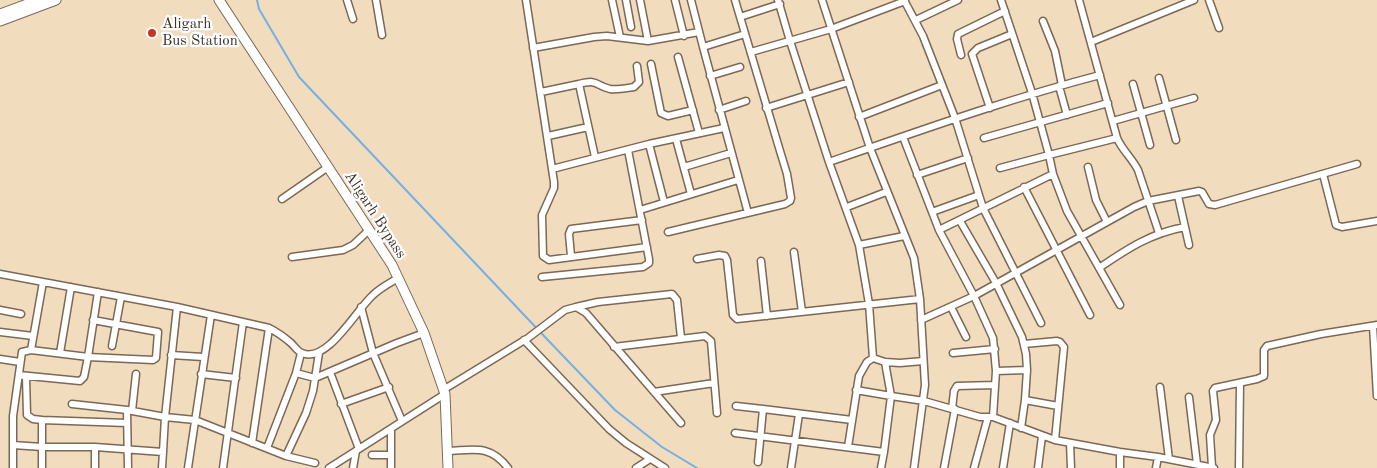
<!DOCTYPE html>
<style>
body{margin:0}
canvas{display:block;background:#f2dcbe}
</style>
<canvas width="1377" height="468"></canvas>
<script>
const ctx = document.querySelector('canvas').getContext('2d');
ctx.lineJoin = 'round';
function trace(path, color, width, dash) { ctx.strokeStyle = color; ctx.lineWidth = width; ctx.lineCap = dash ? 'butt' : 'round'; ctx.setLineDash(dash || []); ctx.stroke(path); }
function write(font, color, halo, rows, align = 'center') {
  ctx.font = font + ' "Old Standard TT",serif'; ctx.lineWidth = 4.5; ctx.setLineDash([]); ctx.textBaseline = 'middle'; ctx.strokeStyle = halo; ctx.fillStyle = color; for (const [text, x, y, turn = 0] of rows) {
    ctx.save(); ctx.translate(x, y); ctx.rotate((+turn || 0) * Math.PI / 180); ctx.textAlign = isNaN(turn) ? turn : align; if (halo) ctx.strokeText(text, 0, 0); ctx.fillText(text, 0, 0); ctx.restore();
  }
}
const stream = new Path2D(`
 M 257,0 L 259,9 L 299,77 L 544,336 L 615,410 L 662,447 L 697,468`);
const minor = new Path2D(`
 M 347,0 L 353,19
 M 376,0 L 382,35
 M 526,0 L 554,182 L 554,188 L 542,215 L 543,256 L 549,260 L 647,247
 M 612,0 L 620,37
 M 626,0 L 631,27
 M 640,0 L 648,41
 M 675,0 L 684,36
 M 691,0 L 703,47
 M 778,0 L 790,41 L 829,162
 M 822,0 L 870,148 L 914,258 L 920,299 L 925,385 L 914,468
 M 904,0 L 923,36 L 955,118 L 983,208 L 1041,323
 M 1079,0 L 1117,138 C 1122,150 1132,158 1138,170 L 1159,233
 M 1209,0 L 1219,28
 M 740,17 L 780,4
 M 916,20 L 958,0
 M 1043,21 L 1055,51 L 1062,85
 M 745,34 L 703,47 L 748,213
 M 1091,42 L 1194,0
 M 533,48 L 594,37 L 607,36 L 648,41 L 699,32
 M 751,52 L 831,29 L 905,1
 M 961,55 L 957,39 L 958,34 L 1005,11
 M 678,57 L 699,133
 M 651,64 L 661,113 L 668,116 L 693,110
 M 710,76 L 740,67
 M 1159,78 L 1176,140
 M 579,84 C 599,79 594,85 610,89 C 617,90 627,88 634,87 L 639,82 L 637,66
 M 1133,84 L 1150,145
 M 1059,86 L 1067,115
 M 541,92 L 579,84 L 595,157
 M 766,108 L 849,82
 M 990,108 L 972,54 L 978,48 L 1012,34
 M 719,110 L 746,101
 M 859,117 L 942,85
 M 1113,121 L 1194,98
 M 548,136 L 588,127
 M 903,137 L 939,230 L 974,296 L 993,338 L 996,371 L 993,417 L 980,417 L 924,401 L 891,396 L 885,362 L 873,358 L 869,304 L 859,245 L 829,162 C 919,131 1008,99 1100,75
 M 984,138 L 1108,103
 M 676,139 L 691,194
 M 649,144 L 664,202
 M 684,167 L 731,153
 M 1088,167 L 1096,200 L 1107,222
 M 1000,168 L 1049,155 L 1032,93 L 1001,0
 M 552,169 L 649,144 L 724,128
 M 1053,174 L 1049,155 L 1117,138
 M 1323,174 L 1336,225 L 1342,227 L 1377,221
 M 917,175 L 968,158
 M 1024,187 L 1090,315
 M 1178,196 L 1189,245
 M 282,199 L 328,167
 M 847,207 L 886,192
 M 640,210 L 738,180
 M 932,212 L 979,195
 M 960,221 L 996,283 L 1022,337 L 1026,354 L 1027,370 L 996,371
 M 939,230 L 1053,174 L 1067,211 L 1120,305
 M 668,232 L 785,204 L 790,201 L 791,198 L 787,174 L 780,151 L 735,0
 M 859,245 L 904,236
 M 794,252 L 802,312
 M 571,256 L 569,234 L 571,229 L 642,220
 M 292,257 L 343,250 L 353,245 L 369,230
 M 697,259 L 719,255 L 725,256 L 727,260 L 733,315 L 737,319 L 920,299
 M 761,261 L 767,316
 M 1099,268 C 1127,249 1151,233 1185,227
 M 0,274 L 177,307 L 269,328 C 277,332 284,337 291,343 C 294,346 298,352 302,353 C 327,364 356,310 373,295 C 380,288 390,283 398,278
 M 542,277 L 643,267 L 649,263 L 649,259 L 628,150
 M 361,307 L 373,353 L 402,421
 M 576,307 L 598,302 L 672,294 L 677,300 L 681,338
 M 951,307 L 966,337
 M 0,310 L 21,314
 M 93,320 L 158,332 L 156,358 L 153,360 L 88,357 L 98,292
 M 921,320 L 974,296 L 1134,207 L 1148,201 L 1199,191 L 1202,192 L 1209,204 L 1215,205 L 1357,164
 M 1373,326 L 1377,396
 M 0,332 L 33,336
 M 524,340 L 609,429 L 626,443 L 665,468
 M 1024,344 L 1057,341 L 1060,342 L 1064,347 L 1055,440
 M 112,346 L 121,297
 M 614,347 L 705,336 L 711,341 L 717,413
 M 31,350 L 43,282
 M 60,353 L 71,287
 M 953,353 L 995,349
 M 171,355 L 203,357
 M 0,359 L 20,362
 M 885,362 L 900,363 L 923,361
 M 330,372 L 359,449
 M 296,373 L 315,378 L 397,343 L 424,333
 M 201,374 L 236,378
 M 26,376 L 27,415 L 33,419 L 42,420 L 42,468
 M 1160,387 L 1169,459
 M 443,390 L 528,338 L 565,310 L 576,307 L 586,313 L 681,423
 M 654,392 L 714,383
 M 1189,397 L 1197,464
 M 1025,400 L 1058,406
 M 72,404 L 127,410 L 165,417 L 195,420 L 286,456 L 315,463
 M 341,404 L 389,387
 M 736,406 L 763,409
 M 952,409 L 954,391 L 957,386 L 995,385
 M 127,410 L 128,468
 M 132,411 L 136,374
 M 993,417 L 1055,440 L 1120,452 L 1158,457 L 1214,468
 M 42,420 L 127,423
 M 1021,428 L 1025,400 L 1027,370
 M 735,433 L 884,452 L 891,396 L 856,390
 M 252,443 L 269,328
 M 1070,443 L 1071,468
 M 13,445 L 42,447 L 95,447 L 163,452 L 165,417 L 177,307
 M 95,447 L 95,468
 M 848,447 L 859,376 L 867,362 L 873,358
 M 267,448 L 296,373 L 301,353
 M 448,451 C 474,450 490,444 508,468
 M 1120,452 L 1120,468
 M 372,455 L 391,455
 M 286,456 L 306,413 L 313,391 L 319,353
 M 758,462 L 763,409 L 852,420
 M 1212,467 L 1210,435 L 1216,420 L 1213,391 L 1215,388 L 1257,379 L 1264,376 L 1264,350 L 1267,346 L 1321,334 L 1377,325
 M 13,468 L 13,416 L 22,352 L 31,350 L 88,357 L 84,377 L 80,381 L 19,375
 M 162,468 L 163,452
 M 188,468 L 211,315
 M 223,468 L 243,322
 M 329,468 L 445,394
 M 353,468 L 356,451
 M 391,468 L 391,429
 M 636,468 L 650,459
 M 791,468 L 799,414
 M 881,468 L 884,452
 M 944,468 L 955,409
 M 974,468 L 988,417
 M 1003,468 L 1010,423
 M 1038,468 L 1042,436
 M 1156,468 L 1158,457
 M 1239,468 L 1240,383`);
const major = new Path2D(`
 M 219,0 L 392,265 L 424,333 L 445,394 L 448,468
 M 0,14 L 38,0
 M 0,21 L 56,0`);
const markers = [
 [152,33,5,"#c8321e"]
];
const poiNames = [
 ["Aligarh",162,24],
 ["Bus Station",162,41]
];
const streetNames = [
 ["Aligarh Bypass",375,215,57]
];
trace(stream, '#73b0e5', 2);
trace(minor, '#7b6856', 9);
trace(major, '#7b6856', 11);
trace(minor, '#fff', 6);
trace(major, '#fff', 9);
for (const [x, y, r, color] of markers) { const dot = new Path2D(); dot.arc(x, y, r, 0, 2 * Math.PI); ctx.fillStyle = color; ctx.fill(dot); trace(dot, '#fff', 2); }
write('15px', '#3b2a1e', '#fff', poiNames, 'left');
write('15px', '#3b2a1e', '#fff', streetNames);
</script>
